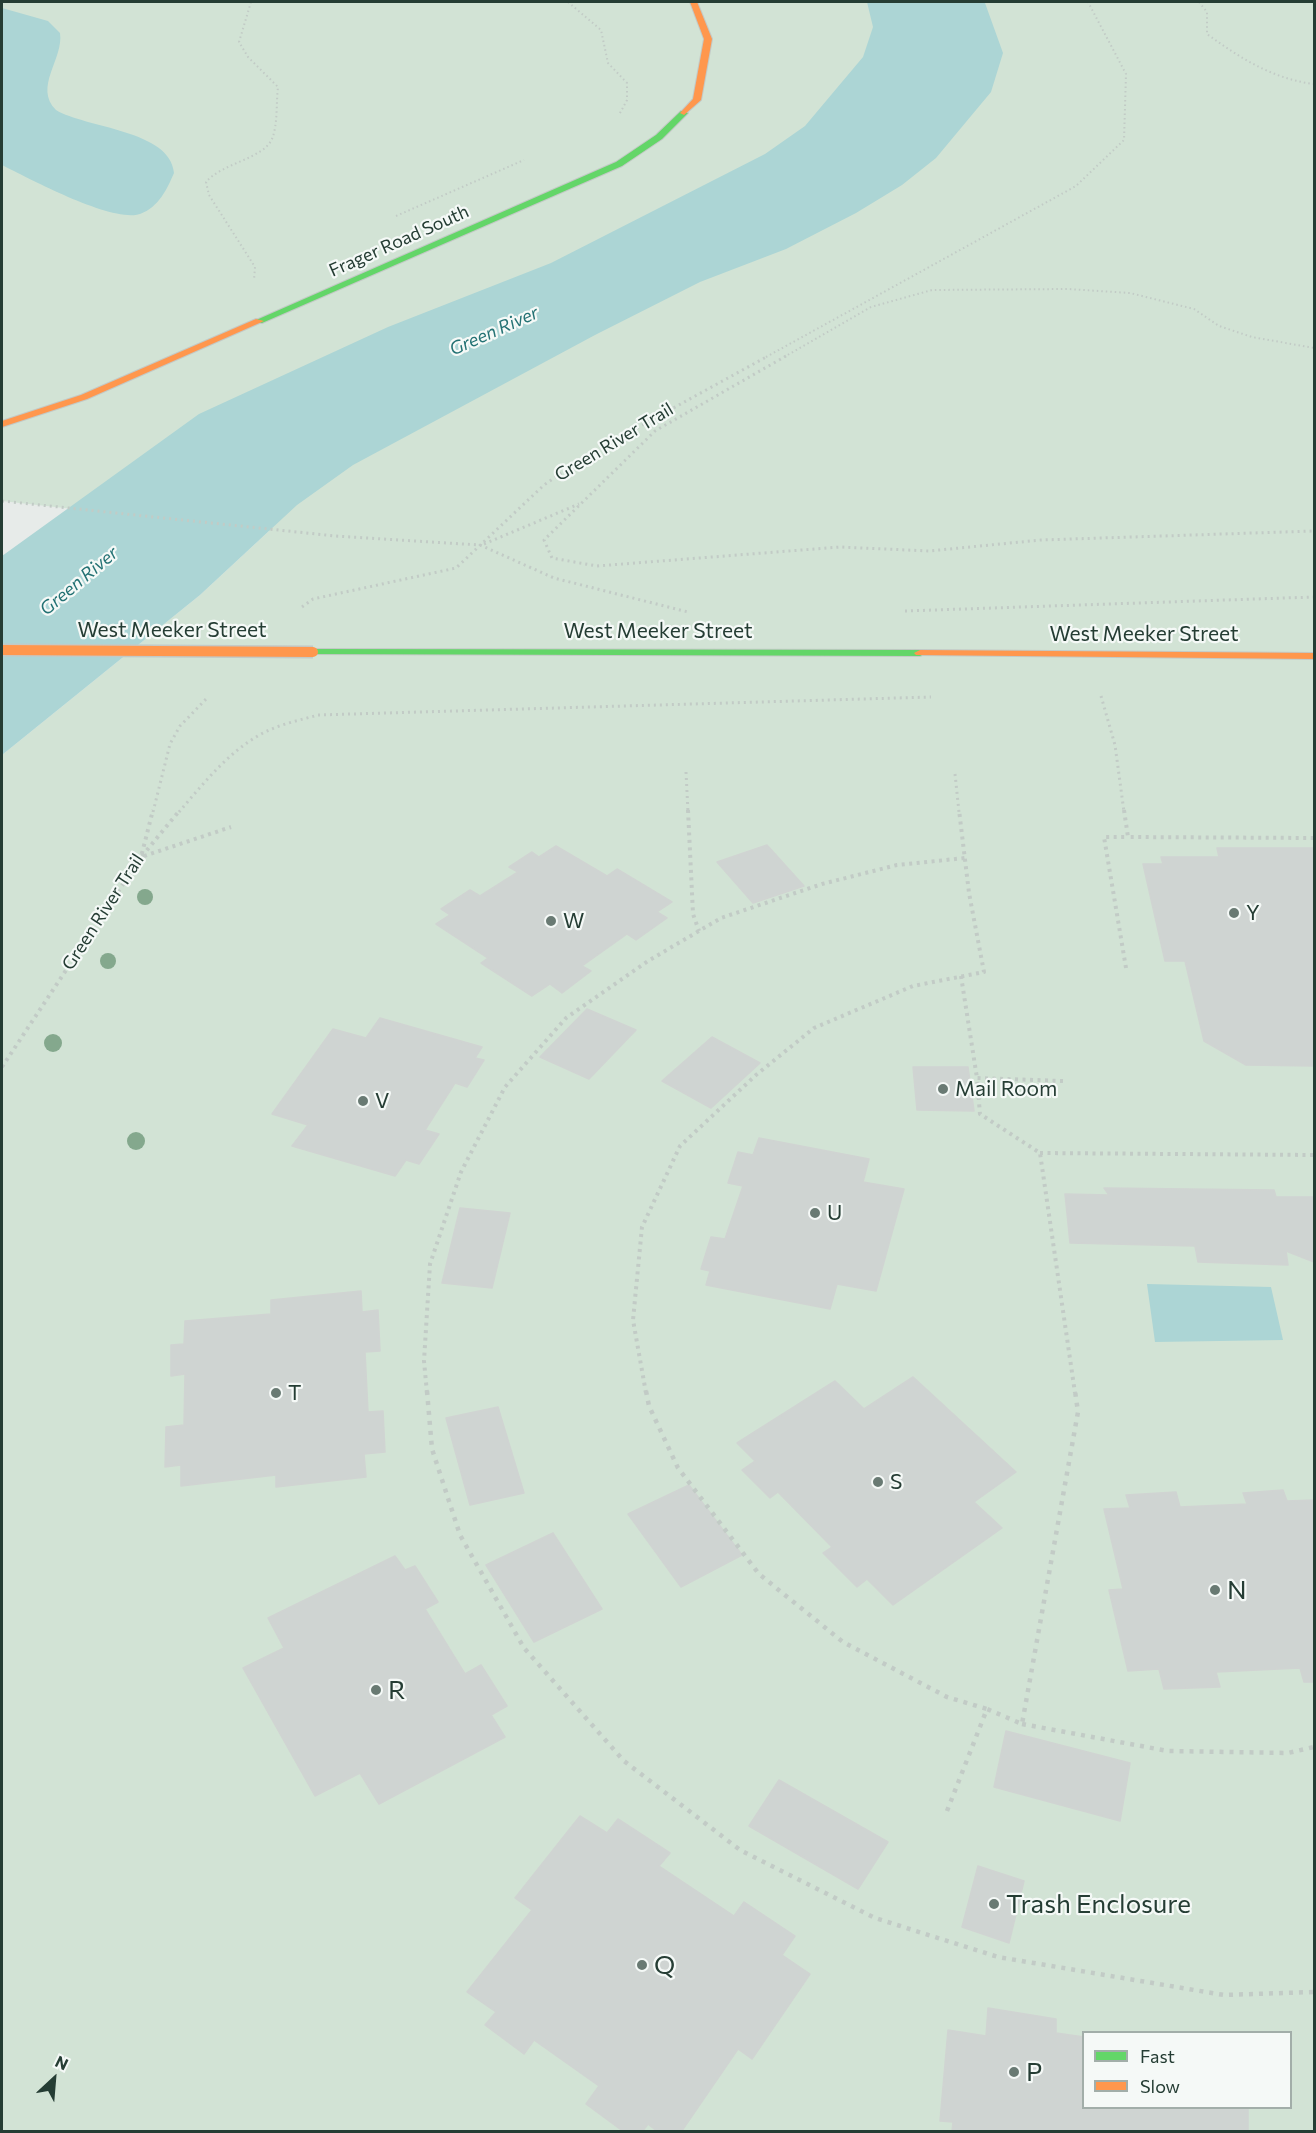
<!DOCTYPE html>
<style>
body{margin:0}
#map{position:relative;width:1316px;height:2133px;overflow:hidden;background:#e7ebe9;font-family:Commissioner,sans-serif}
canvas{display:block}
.frame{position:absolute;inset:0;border:3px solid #253d34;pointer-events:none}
.legend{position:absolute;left:1082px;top:2031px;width:210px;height:78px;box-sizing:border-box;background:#f5f9f7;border:2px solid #a2aea9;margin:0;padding:8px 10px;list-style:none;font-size:18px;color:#253d34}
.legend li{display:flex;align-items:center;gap:12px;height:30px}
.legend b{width:30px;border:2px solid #a2aea9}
.north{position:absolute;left:24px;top:2049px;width:60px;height:60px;-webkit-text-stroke:4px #f5f9f7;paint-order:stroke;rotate:26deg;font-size:16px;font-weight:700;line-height:24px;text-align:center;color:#253d34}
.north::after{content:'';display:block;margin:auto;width:21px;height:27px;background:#253d34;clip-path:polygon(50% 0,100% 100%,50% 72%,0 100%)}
</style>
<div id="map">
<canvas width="1316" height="2133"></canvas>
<div class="frame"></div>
<ul class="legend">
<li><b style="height:8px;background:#63d668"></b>Fast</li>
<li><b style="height:8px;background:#ff974d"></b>Slow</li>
</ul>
<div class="north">N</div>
</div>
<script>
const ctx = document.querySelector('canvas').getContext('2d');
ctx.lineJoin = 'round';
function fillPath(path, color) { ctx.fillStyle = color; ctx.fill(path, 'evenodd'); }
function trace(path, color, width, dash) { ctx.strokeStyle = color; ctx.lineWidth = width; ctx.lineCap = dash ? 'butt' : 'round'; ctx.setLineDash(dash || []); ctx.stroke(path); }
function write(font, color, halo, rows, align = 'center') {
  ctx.font = font + ' Commissioner,sans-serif'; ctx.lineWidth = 4.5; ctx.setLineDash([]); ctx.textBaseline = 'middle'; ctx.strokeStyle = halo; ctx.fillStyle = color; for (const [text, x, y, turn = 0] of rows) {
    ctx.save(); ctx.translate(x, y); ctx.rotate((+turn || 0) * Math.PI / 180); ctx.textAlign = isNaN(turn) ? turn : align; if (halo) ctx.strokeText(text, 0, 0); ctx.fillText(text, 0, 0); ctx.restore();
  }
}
const green = new Path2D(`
 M 2,2 L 1314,2 L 1314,2131 L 2,2131 L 2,755 L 200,595 L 269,531 L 2,501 ZM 1084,2032 L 1290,2032 L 1290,2108 L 1084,2108 Z`);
const water = new Path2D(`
 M 867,2 L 985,3 L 1003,53 L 991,92 L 936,158 L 902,185 L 856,213 L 786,249 L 700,282 L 595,335 L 353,465 L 297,505 L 200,595 L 2,755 L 2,556 L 199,414 L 388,327 L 551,263 L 765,154 L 805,126 L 863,57 L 873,27 Z
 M 2,8 L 48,21 L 60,33 C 64,59 33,87 56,110 C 85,128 171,130 174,173 C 167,189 159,207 140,214 C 112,223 30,179 2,165 Z
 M 1147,1284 L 1271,1287 L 1283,1340 L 1155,1342 Z`);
const building = new Path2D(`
 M 767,845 L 804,886 L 753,903 L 717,862 Z
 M 556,846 L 607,876 L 617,869 L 672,902 L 657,912 L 667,918 L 636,940 L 627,934 L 582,966 L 591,971 L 562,993 L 550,984 L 532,996 L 481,963 L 488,958 L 436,924 L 450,915 L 441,909 L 470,890 L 480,896 L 518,872 L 509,867 L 532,852 L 539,857 Z
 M 1217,848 L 1314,848 L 1314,1066 L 1246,1065 L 1204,1041 L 1185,961 L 1165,961 L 1143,864 L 1163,864 L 1161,857 L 1219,857 Z
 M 587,1009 L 636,1030 L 589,1079 L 540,1057 Z
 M 380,1018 L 482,1047 L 475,1058 L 484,1060 L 467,1087 L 455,1083 L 425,1130 L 439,1134 L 419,1164 L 406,1160 L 395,1176 L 292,1146 L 308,1125 L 272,1114 L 333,1029 L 366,1038 Z
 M 712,1037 L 760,1063 L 711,1108 L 662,1081 Z
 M 913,1067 L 968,1067 L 974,1111 L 917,1110 Z
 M 759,1138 L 869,1159 L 863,1182 L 904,1189 L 876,1291 L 837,1284 L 830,1309 L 706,1285 L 710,1271 L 701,1269 L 711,1237 L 725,1239 L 743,1186 L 728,1183 L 738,1152 L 753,1155 Z
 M 1104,1188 L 1274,1190 L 1276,1197 L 1314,1197 L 1314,1262 L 1286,1251 L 1288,1265 L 1198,1262 L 1195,1246 L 1070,1243 L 1065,1194 L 1109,1195 Z
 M 460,1208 L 510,1213 L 492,1288 L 442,1283 Z
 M 361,1291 L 362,1312 L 378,1310 L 380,1351 L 365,1352 L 368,1412 L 383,1411 L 385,1452 L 364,1454 L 366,1477 L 276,1487 L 276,1475 L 181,1486 L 181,1465 L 165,1467 L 166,1427 L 184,1425 L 185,1374 L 171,1376 L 171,1345 L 184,1344 L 185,1321 L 271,1314 L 271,1300 Z
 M 913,1377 L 1016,1472 L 974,1502 L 1002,1528 L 893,1605 L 867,1579 L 857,1587 L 823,1553 L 832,1547 L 778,1492 L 770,1498 L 742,1470 L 755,1461 L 737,1443 L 835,1381 L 864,1409 Z
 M 498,1407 L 524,1493 L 470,1505 L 446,1418 Z
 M 689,1485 L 742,1555 L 681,1587 L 628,1514 Z
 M 1283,1490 L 1287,1501 L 1314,1500 L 1314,1682 L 1304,1682 L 1300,1668 L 1216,1672 L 1220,1687 L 1164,1689 L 1159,1669 L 1128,1671 L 1109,1590 L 1123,1589 L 1104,1509 L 1130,1508 L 1126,1495 L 1176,1492 L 1180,1507 L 1247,1504 L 1243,1493 Z
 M 553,1533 L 602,1609 L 534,1642 L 486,1565 Z
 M 395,1556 L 405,1570 L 415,1566 L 438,1602 L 425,1609 L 465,1674 L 481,1665 L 507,1706 L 491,1715 L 505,1737 L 379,1804 L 360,1773 L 315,1796 L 243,1668 L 284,1648 L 268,1618 Z
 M 1006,1731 L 1130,1763 L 1120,1821 L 994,1787 Z
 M 779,1780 L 888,1842 L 858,1889 L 749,1826 Z
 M 580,1816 L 607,1833 L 618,1819 L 670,1853 L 659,1866 L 734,1916 L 744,1902 L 795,1936 L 782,1955 L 810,1974 L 752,2059 L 738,2049 L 681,2132 L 658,2132 L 648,2124 L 642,2132 L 624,2132 L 586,2104 L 599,2086 L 534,2040 L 524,2054 L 485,2025 L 496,2012 L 467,1992 L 532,1910 L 515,1898 Z
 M 978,1866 L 1024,1881 L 1009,1943 L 962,1927 Z
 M 988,2008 L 1056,2019 L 1056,2033 L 1084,2037 L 1084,2108 L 1248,2108 L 1248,2132 L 952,2132 L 953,2122 L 940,2121 L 948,2030 L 986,2036 Z`);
const pathFar3 = new Path2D(`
 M 251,2 L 239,42 L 248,57 L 278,87 C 276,103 278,124 272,139 C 263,159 222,163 206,182 L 209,195 L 255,267 L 254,280
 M 568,2 L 601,30 L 608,63 L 627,83 L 627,100 L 619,115
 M 1199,2 L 1207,12 L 1207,34 C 1240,58 1273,79 1314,84
 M 396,216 L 524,160
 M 766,357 L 1076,186 L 1124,140 L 1126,74 L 1088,2
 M 784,357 L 871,307 L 932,290 L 1068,289 L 1130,293 L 1194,309 L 1219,326 L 1252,337 L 1314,348`);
const pathFar2 = new Path2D(`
 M 786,356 L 655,431 L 544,540 L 552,558 L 597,566 L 840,547 L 929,551 L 1041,540 L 1314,531
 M 2,501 L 335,536 L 480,545 L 554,578 L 688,612
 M 484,544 L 579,504
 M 302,607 L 313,599 L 456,568 L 544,485 L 586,456 L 768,356
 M 905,611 L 1314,597
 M 1101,696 L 1115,745 L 1124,812
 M 686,772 L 688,812
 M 955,774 L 959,812
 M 153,812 L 170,744 L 180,726 L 208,697
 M 179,812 C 202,785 226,755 256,737 C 275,725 297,721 318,715 L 931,697`);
const pathFar1 = new Path2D(`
 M 688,810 L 693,914 L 699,931
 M 1124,810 L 1128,837 L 1314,838
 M 142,856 L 180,810
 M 144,856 L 231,827
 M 1126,968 L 1104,837 L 1128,837
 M 961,976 L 977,1078
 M 2,1067 L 141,857 L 153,810
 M 1063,1081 L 977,1078 L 980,1114 L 1040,1153 L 1075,1393
 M 1040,1153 L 1314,1155
 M 427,1393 L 424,1361 L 430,1264 L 461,1172 L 505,1087 L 566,1018 L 648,961 L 721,918 L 822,884 L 897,865 L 965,858
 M 646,1393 L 633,1320 L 642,1227 L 680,1146 L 756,1075 L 814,1028 L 913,986 L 984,972 L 969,893 L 959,810`);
const path = new Path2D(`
 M 427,1391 L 432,1449 L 460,1535 L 524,1648 L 624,1761 L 740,1850 L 875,1918 L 998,1957 L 1224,1995 L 1314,1992
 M 646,1391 L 649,1406 L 678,1468 L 759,1574 L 843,1642 L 947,1697 L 987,1709
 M 1022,1724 L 1168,1751 L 1288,1753 L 1314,1747
 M 947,1811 L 987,1709 L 1022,1724 L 1078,1412 L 1075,1391`);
const fast = new Path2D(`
 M 681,111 L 688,113 L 662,139 L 622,166 L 262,323 L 254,321 L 616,162 L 656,135 Z
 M 313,649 L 920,650 L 926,653 L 920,656 L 309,654 L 307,652 Z`);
const slow = new Path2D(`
 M 690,2 L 697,2 L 712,39 L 701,100 L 684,115 L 680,113 L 693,99 L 704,39 Z
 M 256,319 L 264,321 L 87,399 L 2,427 L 2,421 L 81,395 Z
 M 920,650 L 1314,653 L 1314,659 L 916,655 L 914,653 Z`);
const slowBridge = new Path2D(`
 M 2,650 L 313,652`);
const trees = [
 [145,897,8],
 [108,961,8],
 [53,1043,9],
 [136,1141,9]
];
const markers = [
 [1234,913,6,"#697a73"],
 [551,921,6,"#697a73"],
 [943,1089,6,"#697a73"],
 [363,1101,6,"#697a73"],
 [815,1213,6,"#697a73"],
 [276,1393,6,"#697a73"],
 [878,1482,6,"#697a73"],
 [1215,1590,6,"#697a73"],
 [376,1690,6,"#697a73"],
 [994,1904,6,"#697a73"],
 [642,1965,6,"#697a73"],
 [1014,2072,6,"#697a73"]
];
const farStreetnames = [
 ["Frager Road South",399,241,-24],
 ["Green River Trail",614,442,-31],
 ["Green River Trail",103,912,-57]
];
const farWaternames = [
 ["Green River",494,331,-24],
 ["Green River",79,581,-40]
];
const streetNames = [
 ["West Meeker Street",172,630],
 ["West Meeker Street",658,631],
 ["West Meeker Street",1144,634]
];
const poiNames = [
 ["Y",1246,913],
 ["W",563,921],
 ["Mail Room",955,1089],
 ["V",375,1101],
 ["U",827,1213],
 ["T",288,1393],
 ["S",890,1482]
];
const nearPoinames = [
 ["N",1227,1590],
 ["R",388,1690],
 ["Trash Enclosure",1006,1904],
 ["Q",654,1965],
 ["P",1026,2072]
];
fillPath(green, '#d2e3d5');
fillPath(water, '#acd5d5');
fillPath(building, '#cfd4d2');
trace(building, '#d0d4d2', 1.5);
trace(fast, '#c3c9c6', 2);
trace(slow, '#c3c9c6', 2);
trace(pathFar3, '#c2cbc6', 2, [1.5, 3]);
trace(pathFar2, '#c2cbc6', 3, [2, 4]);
trace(pathFar1, '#c2cbc6', 4, [3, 4.5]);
trace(path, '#c2cbc6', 4.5, [4, 6]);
fillPath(fast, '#63d668');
fillPath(slow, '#ff974d');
trace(slowBridge, '#c3c9c6', 13, []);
trace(slowBridge, '#ff974d', 10);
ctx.fillStyle = '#84a88d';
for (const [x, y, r] of trees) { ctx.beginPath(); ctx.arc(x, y, r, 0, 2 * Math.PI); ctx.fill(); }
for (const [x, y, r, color] of markers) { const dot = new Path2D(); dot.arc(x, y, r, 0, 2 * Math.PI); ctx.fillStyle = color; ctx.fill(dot); trace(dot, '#f5f9f7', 2); }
write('18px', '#253d34', '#f5f9f7', farStreetnames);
write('italic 18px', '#247274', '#f5f9f7', farWaternames);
write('21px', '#253d34', '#f5f9f7', streetNames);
write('21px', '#253d34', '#f5f9f7', poiNames, 'left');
write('26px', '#253d34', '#f5f9f7', nearPoinames, 'left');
</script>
